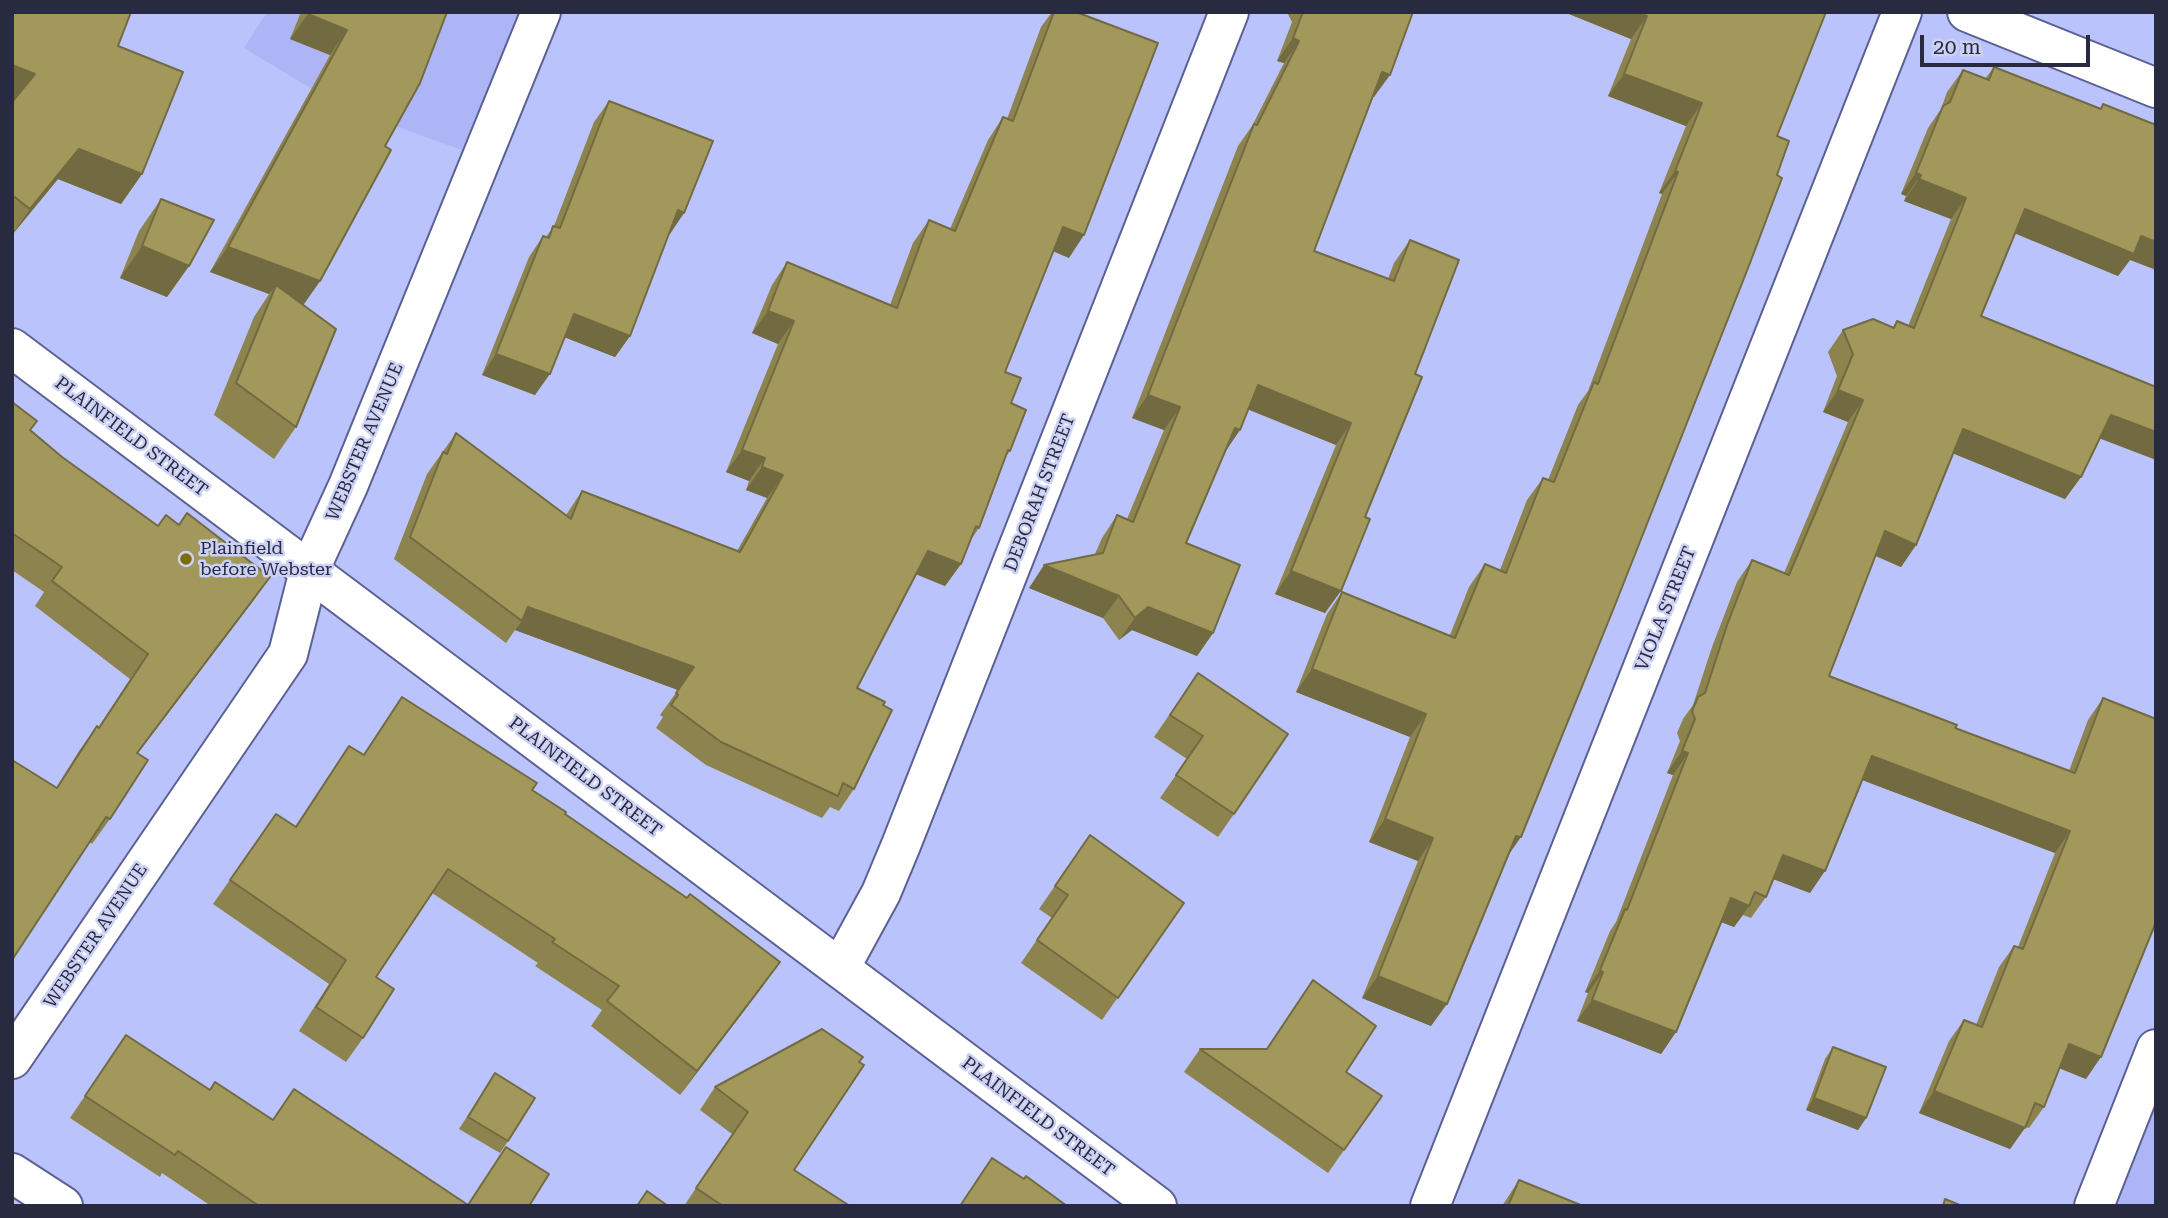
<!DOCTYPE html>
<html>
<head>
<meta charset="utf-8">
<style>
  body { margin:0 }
  #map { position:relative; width:2168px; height:1218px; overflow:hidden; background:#bbc3fd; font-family:"Roboto Serif",serif }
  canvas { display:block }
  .frame { position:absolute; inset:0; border:14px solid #282a40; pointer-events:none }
  .scale { position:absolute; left:1920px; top:35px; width:170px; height:32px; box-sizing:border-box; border:4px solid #282a40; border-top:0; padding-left:9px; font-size:21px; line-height:24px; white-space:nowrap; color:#282a40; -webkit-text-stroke:5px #cdd2f5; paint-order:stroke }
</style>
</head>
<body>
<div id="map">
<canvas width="2168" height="1218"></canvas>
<div class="frame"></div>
<div class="scale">20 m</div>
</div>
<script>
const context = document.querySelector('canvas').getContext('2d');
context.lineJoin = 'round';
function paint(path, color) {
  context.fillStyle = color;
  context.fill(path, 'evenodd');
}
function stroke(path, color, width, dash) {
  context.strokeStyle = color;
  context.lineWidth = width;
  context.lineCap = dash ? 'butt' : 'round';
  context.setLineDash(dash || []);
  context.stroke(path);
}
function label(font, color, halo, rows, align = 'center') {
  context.font = font + ' "Roboto Serif",serif';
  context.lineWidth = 5;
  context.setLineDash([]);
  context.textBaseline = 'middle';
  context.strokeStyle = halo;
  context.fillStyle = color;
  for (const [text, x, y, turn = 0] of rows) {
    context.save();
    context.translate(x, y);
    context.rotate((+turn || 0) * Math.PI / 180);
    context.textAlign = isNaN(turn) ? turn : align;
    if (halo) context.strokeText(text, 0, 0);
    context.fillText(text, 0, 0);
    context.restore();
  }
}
paint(new Path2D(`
  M267 12H537L470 153 340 106 244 48Z
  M2156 1070V1206H2101Z`), '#aeb5f6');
const minor = new Path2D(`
  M1967 12 2156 88
  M840 968 881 893 901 845 1229 12
  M12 1059 288 654 309 571 348 486 541 12
  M12 1173 63 1206
  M1430 1206 1902 12
  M2094 1206 2156 1049`);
const major = new Path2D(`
  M12 348 1157 1206`);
stroke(minor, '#5c6194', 42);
stroke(major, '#5c6194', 42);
stroke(minor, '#fff', 38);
stroke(major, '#fff', 38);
paint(new Path2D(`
  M12 12 118 46 142 174 121 204 58 179 12 235Z
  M301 12H447L320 281 303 305 296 427 274 459 214 415 254 317 269 294 210 272 330 55 290 39Z
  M1052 12H1076L1069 258 1053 251 1005 372 1011 403 1010 451 1006 456 979 528 970 541 961 564 945 586 916 574 857 688 883 705 854 789 839 811 830 807 822 818 706 765 656 728 663 717 660 715 678 690 515 630 506 643 394 559 427 474 456 433 566 515 582 491 737 551 767 498 746 490 749 481 726 472 778 344 752 333 772 285 787 262 890 305 913 243 929 220 950 229 988 140 1003 117 1007 119 1041 27Z
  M1287 12H1413L1374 97 1372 96 1314 251 1388 279 1394 263 1410 240 1415 374 1325 613 1275 594 1336 445 1248 409 1240 430 1225 452 1186 543 1213 633 1197 656 1132 630 1119 640 1103 618 1029 588 1095 554 1102 538 1117 515 1127 519 1164 430 1132 418 1238 146 1252 126 1284 63 1277 61 1292 22Z
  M1570 12H1826L1777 136 1508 856 1431 1026 1362 998 1418 861 1369 842 1410 737 1296 692 1327 614 1342 592 1450 635 1469 587 1485 564 1500 570 1527 500 1543 478 1548 480 1578 405 1588 391 1662 194 1659 193 1686 126 1608 96 1631 39 1569 14Z
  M1994 67 2100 109 2103 104 2130 260 2118 276 2015 233 1981 316 2100 438 2081 477 2065 499 1953 453 1916 545 1901 567 1875 556 1829 676 1955 728 2069 771 2088 720 2103 698 2086 1079 2059 1068 2044 1107 2029 1128 2025 1127 2010 1149 1919 1113 1949 1041 1964 1020 1976 1025 1999 967 2014 946 2018 947 2055 853 1862 780 1810 893 1773 879 1766 897 1751 918 1743 915 1734 927 1721 922 1676 1032 1661 1054 1577 1021 1588 993 1585 992 1610 931 1616 922 1673 775 1667 773 1680 741 1677 733 1683 719 1693 705 1712 647 1737 582 1752 560 1784 573 1848 422 1823 412 1837 376 1828 352 1843 330 1893 327 1897 321 1908 326 1951 219 1904 201 1906 196 1901 194 1928 128 1941 109 1947 92 1963 70 1985 79Z
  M609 101 684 213 669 234 630 336 615 357 564 337 535 395 482 375 529 257 543 236 546 237 554 226 594 122Z
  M161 199 189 266 167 297 120 278 139 231Z
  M12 402 31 430 62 457 158 526 179 525 270 577 253 601 138 753 110 819 92 844 90 842 56 788 79 751 97 726 98 728 130 679 35 606 44 592 12 570Z
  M1198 673 1234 814 1218 837 1160 798 1187 759 1154 737Z
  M402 697 565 814 763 986 680 1095 591 1026 602 1010 535 966 538 963 432 893 376 977 363 1038 346 1062 299 1031 329 984 213 904 276 814 295 827 349 746 363 755Z
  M1090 835 1184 903 1102 1020 1021 963 1052 918 1039 909Z
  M1313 980 1346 1072 1382 1096 1328 1173 1184 1072 1200 1049H1266Z
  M822 1029 794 1170 850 1206H684L732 1134 700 1110 715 1087Z
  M126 1035 210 1090 273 1119 294 1089 468 1205 506 1147 529 1206H211L162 1173 160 1177 70 1118Z
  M1833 1047 1866 1118 1858 1130 1806 1110 1825 1059Z
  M495 1073 508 1141 500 1153 459 1129Z
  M1519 1180 1583 1206H1502Z`), '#8c834e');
paint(new Path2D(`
  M1570 12H1637L1647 16 1631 39 1569 14Z
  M308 14 347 30 330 55 290 39Z
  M1293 38 1299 41 1284 63 1277 61Z
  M12 65 35 74 12 103Z
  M1382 72 1390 75 1374 97 1366 94Z
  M1624 74 1702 103 1686 126 1608 96Z
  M79 149 142 174 121 204 58 179 12 235 30 209Z
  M1675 171 1678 172 1662 194 1659 193Z
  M1916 173 1921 175 1906 196 1901 194Z
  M1919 179 1966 198 1951 219 1904 201Z
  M2025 209 2141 236 2156 242V270L2130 260 2118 276 2009 231Z
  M678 210 684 213 670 234 663 231Z
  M1063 227 1084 235 1069 258 1048 249Z
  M142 246 189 266 167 297 120 278Z
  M228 247 320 281 302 307 276 285 269 294 210 272Z
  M768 311 794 321 778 344 752 333Z
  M574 314 630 336 615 357 559 335Z
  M496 354 550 374 535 395 482 375Z
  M1258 385 1351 423 1336 445 1242 407Z
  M1838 390 1863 400 1848 422 1823 412Z
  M1148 395 1180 407 1164 430 1132 418Z
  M2111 415 2156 432V460L2096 437Z
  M1235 428 1240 430 1224 453Z
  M1963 429 2081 477 2065 499 1947 451Z
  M742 450 765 458 749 481 726 472Z
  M762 467 783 475 767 498 746 490Z
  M1885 531 1916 545 1901 567 1870 553Z
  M928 551 961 564 945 586 913 573Z
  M1044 565 1119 596 1103 618 1029 588Z
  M1291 571 1341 591 1325 613 1275 594Z
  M270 577 253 601 119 778 137 753Z
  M528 607 694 667 678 690 515 630 522 621Z
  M1148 607 1213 633 1197 656 1132 630 1119 640 1135 618Z
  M1312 669 1426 714 1410 737 1296 692Z
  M1682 751 1688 753 1673 775 1667 773Z
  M1872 756 2070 831 2055 853 1857 778Z
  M1385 819 1433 838 1418 861 1369 842Z
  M1516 836 1521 837 1505 860Z
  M1783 855 1825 871 1810 893 1768 877Z
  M1731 898 1749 906 1734 927 1716 920Z
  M780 962 763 986 680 1095 697 1071Z
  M1600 970 1603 972 1588 993 1585 992Z
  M1378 976 1447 1004 1431 1026 1362 998Z
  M1592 1000 1676 1032 1661 1054 1577 1021Z
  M2069 1044 2101 1057 2086 1079 2054 1066Z
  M1934 1091 2025 1128 2010 1149 1919 1113Z
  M1814 1098 1866 1118 1858 1130 1806 1110Z`), '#726a40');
const building = new Path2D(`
  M13 12H131L118 46 183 72 142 174 79 149 30 209 12 195V102L35 74 12 65Z
  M308 12H447L420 83 385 146 391 150 320 281 228 247 347 30 308 14Z
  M1054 12H1076L1158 43 1084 235 1063 227 1005 372 1021 378 1011 403 1026 410 1010 451 1008 450 979 528 976 526 961 564 928 551 857 688 885 702 883 705 892 710 854 789 843 783 838 796 721 742 671 705 678 695 676 693 694 667 528 607 522 621 410 537 443 452 447 454 456 433 571 519 582 491 740 552 783 475 762 467 765 458 742 450 794 321 768 311 787 262 897 308 929 220 955 231 1003 117 1013 121Z
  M1303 12H1413L1390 75 1382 72 1314 251 1394 281 1410 240 1459 260 1415 374 1422 377 1365 517 1370 519 1341 591 1291 571 1351 423 1258 385 1240 430 1235 428 1186 543 1240 565 1213 633 1148 607 1135 618 1119 596 1044 565 1103 553 1117 515 1133 522 1180 407 1148 395 1254 124 1257 125 1299 41 1293 38Z
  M1637 12H1826L1777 136 1789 141 1777 175 1782 178 1750 263 1615 605 1521 837 1516 836 1447 1004 1378 976 1433 838 1385 819 1426 714 1312 669 1342 592 1455 638 1485 564 1506 573 1543 478 1554 482 1594 382 1598 384 1678 172 1675 171 1702 103 1624 74 1647 16Z
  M1994 67 2101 109 2103 104 2156 125V242L2141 236 2134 254 2025 209 1981 316 2156 387V432L2111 415 2081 477 1963 429 1916 545 1885 531 1829 676 1957 725 1955 728 2075 773 2103 698 2156 719V922L2101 1057 2069 1044 2044 1107 2035 1103 2025 1128 1934 1091 1964 1020 1982 1027 2014 946 2023 949 2070 831 1872 756 1825 871 1783 855 1766 897 1755 892 1749 906 1731 898 1676 1032 1592 1000 1603 972 1600 970 1625 909 1627 910 1688 753 1682 751 1695 719 1692 711 1698 697 1705 693 1727 625 1752 560 1789 575 1863 400 1838 390 1853 354 1843 330 1873 319 1894 328 1897 321 1914 328 1966 198 1919 179 1921 175 1916 173 1943 106 1950 102 1963 70 1989 80Z
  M609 101 713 141 684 213 678 210 630 336 574 314 550 374 496 354 543 236 549 238 553 226 560 228Z
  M161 199 214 220 189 266 142 246Z
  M276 285 336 329 296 427 236 383Z
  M12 402 37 421 30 430 62 457 158 526 166 515 179 525 187 513 270 577 137 753 148 760 110 819 106 817 12 960V760L57 788 97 726 99 728 148 654 52 581 62 567 12 533Z
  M1198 673 1288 734 1234 814 1176 775 1203 736 1170 715Z
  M402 697 537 783 532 790 566 812 565 814 687 898 690 894 780 962 697 1071 607 1001 619 986 552 942 555 939 448 869 376 977 394 989 363 1038 316 1007 346 960 230 880 276 814 296 827 349 746 364 755Z
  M1090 835 1184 903 1118 998 1037 940 1068 895 1055 886Z
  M1313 980 1376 1026 1346 1072 1382 1096 1344 1150 1200 1049H1267Z
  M822 1029 863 1057 859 1062 864 1065 794 1170 850 1206H723L696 1188 748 1112 715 1087Z
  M126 1035 210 1090 215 1082 273 1120 294 1089 468 1205 506 1147 549 1174 529 1206H259L178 1151 175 1155 85 1096Z
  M1833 1047 1886 1067 1866 1118 1814 1098Z
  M495 1073 535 1098 508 1141 468 1117Z
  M992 1158 1024 1179 1026 1176 1067 1206H960Z
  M1519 1180 1583 1206H1508Z
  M647 1191 668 1206H637Z
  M1945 1199 1962 1206H1943Z`);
paint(building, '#a3985b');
stroke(building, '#726a40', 2);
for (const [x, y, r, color] of [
  [186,559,7,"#7c6c07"]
]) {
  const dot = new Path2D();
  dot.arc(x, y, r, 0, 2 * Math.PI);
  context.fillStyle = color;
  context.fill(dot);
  stroke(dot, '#cdd2f5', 2.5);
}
label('18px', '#282a40', '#cdd2f5', [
  ["PLAINFIELD STREET",131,437,37],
  ["WEBSTER AVENUE",365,442,-67],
  ["DEBORAH STREET",1040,493,-69],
  ["VIOLA STREET",1666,609,-68],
  ["PLAINFIELD STREET",585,777,37],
  ["WEBSTER AVENUE",96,936,-56],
  ["PLAINFIELD STREET",1038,1117,37]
]);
label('18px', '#282a40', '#cdd2f5', [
  ["Plainfield",200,549],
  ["before Webster",200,570]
], 'left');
</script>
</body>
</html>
